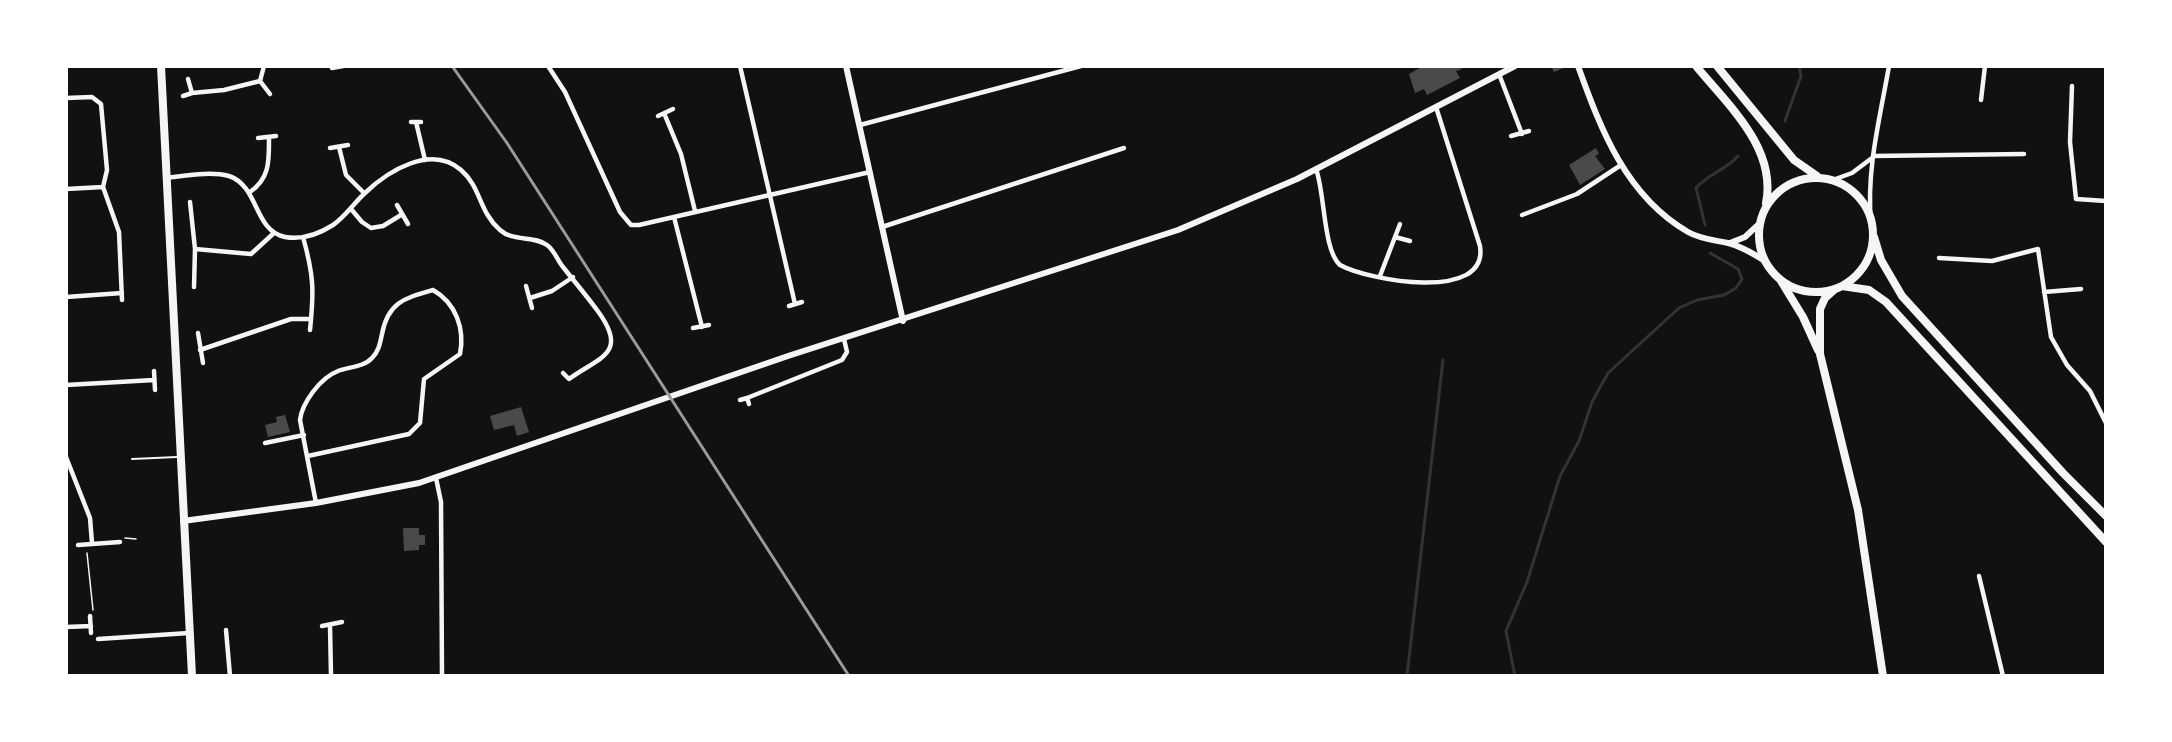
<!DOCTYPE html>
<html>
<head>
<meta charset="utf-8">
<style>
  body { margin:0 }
  #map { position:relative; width:2172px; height:742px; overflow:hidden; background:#111; font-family:Ubuntu,sans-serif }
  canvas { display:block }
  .frame { position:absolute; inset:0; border:68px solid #fff; pointer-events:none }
</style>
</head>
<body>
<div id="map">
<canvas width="2172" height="742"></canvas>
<div class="frame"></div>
</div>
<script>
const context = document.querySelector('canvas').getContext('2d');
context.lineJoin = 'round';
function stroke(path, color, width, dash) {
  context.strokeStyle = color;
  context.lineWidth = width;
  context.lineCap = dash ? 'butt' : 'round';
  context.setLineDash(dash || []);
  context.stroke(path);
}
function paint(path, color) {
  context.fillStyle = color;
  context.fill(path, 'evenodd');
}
stroke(new Path2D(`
  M1785 121 1801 76 1799 66
  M1705 225 1696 188C1708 174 1726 170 1738 156
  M1407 676 1443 360
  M1515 676 1506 631 1527 582 1560 476 1579 441 1592 402 1608 373 1679 308 1697 300 1724 295 1736 288 1742 279 1738 269 1710 253`), '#333', 3);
paint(new Path2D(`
  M1423 66H1460L1462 69 1456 71 1460 78 1427 95 1424 89 1415 93 1409 74Z
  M1551 66H1568L1554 72Z
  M1596 148 1599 154 1595 156 1605 169 1580 185 1569 165Z
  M521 407 529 432 517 436 514 425 494 430 490 416Z
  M285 415 290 432 268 437 265 425 277 422 276 417Z
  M403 528H419V535H425V545H419V550L404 551Z`), '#4a4a4a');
stroke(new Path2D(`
  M125 538 136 539
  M87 553 93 610`), '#f5f5f5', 1.5);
stroke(new Path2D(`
  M132 459 177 457`), '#f5f5f5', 2);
stroke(new Path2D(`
  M264 66 260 81 270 94
  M548 66 565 92 620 212 631 225H639L870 172
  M740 66 795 304
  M332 68 343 66
  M1499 74 1522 134
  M2072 86 2070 142 2076 199 2106 201
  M192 93 224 90 260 81
  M183 96 192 93 188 79
  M66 98 92 97 101 104 107 170 103 187 66 189
  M1981 100 1985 66
  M664 113 681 154 695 211
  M658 116 673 109
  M411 122H421
  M416 122 425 160
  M860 125 1081 66
  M1511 136 1529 131
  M258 138 276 136
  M339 147 346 175 364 193
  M330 148 348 145
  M1873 156 2024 154
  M1316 169C1325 193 1323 250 1340 265 1367 280 1489 303 1480 246L1436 107
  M166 178C185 176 210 171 229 176 259 186 254 231 285 237 302 240 319 234 333 225 345 217 354 203 365 193 388 171 431 144 461 170 481 187 479 212 500 230 513 242 533 235 547 245 555 251 557 260 563 267 574 281 586 295 597 310 630 354 599 357 569 379L563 373
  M1830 181 1852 173 1872 158
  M103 187 119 232 122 300
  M250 192C270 178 269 161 269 138
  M190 202 195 249 194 287
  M397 205 408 224
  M351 209 362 222 371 228 383 226 401 215
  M1522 215 1577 194 1621 165
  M674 217 702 327
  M1871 223C1866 170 1880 118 1889 66
  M1400 224 1395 237 1410 241
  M882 227 1124 148
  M303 237C314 276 314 291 310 330
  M195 249 251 254 274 233
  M1939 258 1992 261 2038 249 2051 337 2067 365 2090 391 2106 423
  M1380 276 1395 237
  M526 286 532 308
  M2044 292 2081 289
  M66 297 122 293
  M530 298 552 291 573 277
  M789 306 802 302
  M693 328 709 325
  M198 333 203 363
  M200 350 291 319H311
  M154 371 155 390
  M66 385 154 380
  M747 398 842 360 847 352 844 339
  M740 400 747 398 749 404
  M265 443 304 435
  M308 456 409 434 420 423 424 379 460 354C465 329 456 303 433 290 405 298 388 302 382 334 380 343 379 351 372 358 364 367 348 367 338 371 320 378 302 403 300 420L316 503
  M66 457 90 518 92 543
  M436 478 441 502 442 676
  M78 545 120 542
  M1979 576 2003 676
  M90 616 91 633
  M330 625 331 676
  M322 626 342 622
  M66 627 91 626
  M226 630 230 676
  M98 639 189 633`), '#f5f5f5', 4.5);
stroke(new Path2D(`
  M846 66 903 321
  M1578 66C1601 130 1626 196 1688 232 1700 239 1714 240 1728 243 1741 246 1754 254 1765 261
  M1730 243 1745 237 1759 224
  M183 521 316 503 419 483 788 356 1178 230 1297 179 1515 66`), '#f5f5f5', 6);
stroke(new Path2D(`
  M1696 66C1728 105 1777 148 1766 203
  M1717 66 1794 160 1817 176
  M1759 235a57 57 0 1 1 114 0a57 57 0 1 1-114 0Z
  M1874 237 1881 260 1902 296 2063 473 2106 516
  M1781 281 1803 317 1818 350
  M1842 286 1869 290 1886 302 2106 542
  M1835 289 1825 298 1820 309V354L1858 510 1883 676`), '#f5f5f5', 8);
stroke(new Path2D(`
  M161 66 192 676`), '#f5f5f5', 8);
stroke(new Path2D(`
  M452 66 507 143 849 676`), '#9a9a9a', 3);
</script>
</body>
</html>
